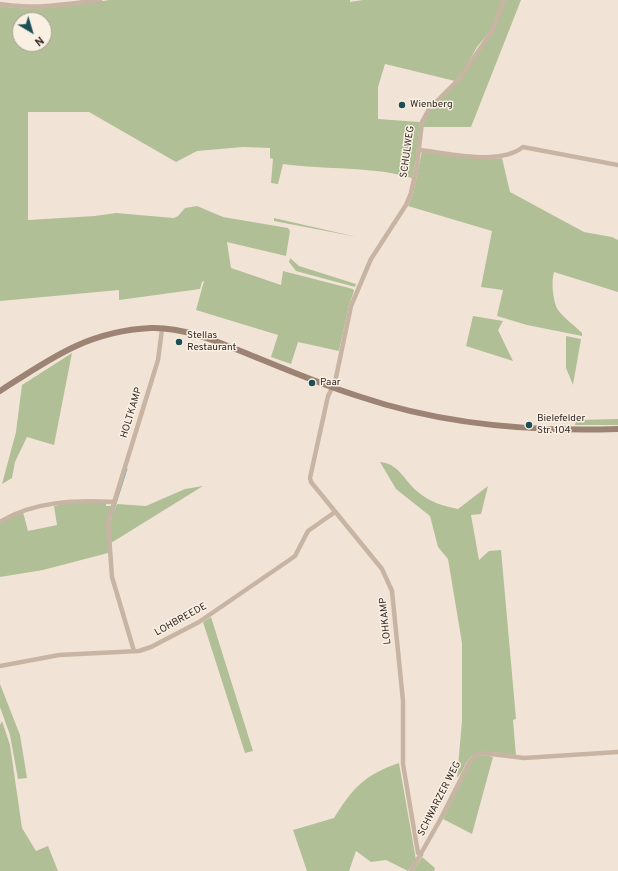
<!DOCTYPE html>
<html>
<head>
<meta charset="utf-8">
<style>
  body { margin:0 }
  #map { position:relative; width:618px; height:871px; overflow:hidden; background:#f1e4d6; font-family:Overpass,sans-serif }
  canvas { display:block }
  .north { position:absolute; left:12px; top:12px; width:40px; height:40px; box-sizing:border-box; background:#f9efe2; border:1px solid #aaa096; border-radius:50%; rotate:142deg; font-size:11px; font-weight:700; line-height:16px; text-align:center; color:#332925 }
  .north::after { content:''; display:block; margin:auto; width:14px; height:18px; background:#1a5055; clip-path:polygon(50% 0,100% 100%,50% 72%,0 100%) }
</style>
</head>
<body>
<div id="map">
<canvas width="618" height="871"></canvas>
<div class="north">N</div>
</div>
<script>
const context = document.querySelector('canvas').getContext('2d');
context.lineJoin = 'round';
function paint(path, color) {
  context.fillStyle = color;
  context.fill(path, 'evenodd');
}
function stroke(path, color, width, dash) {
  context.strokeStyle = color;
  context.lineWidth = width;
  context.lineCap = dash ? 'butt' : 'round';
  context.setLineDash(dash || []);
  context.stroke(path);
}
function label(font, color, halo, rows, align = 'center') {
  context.font = font + ' Overpass,sans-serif';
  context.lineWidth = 3;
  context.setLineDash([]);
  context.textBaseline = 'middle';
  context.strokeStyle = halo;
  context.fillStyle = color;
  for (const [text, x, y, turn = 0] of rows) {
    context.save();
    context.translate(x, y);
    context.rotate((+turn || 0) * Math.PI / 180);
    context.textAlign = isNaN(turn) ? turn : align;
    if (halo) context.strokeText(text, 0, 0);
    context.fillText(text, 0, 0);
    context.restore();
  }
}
paint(new Path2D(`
  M109 0H350V2L363 0H502L491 30 477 47 466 67 455 81 385 64 378 87V119L420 122 416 159 412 178C373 166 325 170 283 164L278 184 271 183 273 159 270 158V148L243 147 197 151 176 162 89 112H28V220L95 216 116 213 174 218 178 216 185 208 197 206 223 217 288 228 290 231 286 256 227 242 231 268 281 285 283 271 353 289 354 291 349 305 339 351 298 342 291 364 271 357 278 335 196 310 204 281 202 282 200 289 119 300V290L0 301V6C36 12 73 5 109 0ZM20 20H44V44H20Z
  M506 0H521L471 127H422L430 109 452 88 481 48Z
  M422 151 494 159 502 158 510 192 584 232 612 237 618 240V292L554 272C551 281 553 302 558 310 564 318 575 326 582 333V336L527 325 497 316 503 290 481 287 492 231 408 206 413 194Z
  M274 218 357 237 274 221Z
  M290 258 299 266 356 284 355 287 296 271 289 262Z
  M473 316 503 321 498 330 513 361 466 346Z
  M566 336 581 339 573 385 566 368Z
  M72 353 54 445 27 437 15 462 12 478 2 484 16 432 22 385Z
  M618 419V425H575L576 420Z
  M380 462C399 463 405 482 418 492 430 502 443 506 458 509L488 486 481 514 471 515 479 560 489 551 501 550 516 719 513 720 516 756C502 754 478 746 468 760 464 766 462 773 457 778L462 721V643L448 559 438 547 430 516 396 489Z
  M203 486 111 543 110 522 117 504 146 506 185 489Z
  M81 501 106 503V506H111L108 553 43 570 0 577V523L23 512 28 531 57 525 54 506Z
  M211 617 253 751 245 753 203 622Z
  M0 684 20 735 27 778 18 779 10 735 0 707Z
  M2 721 10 745 22 828 36 851 48 846 58 871H0V725Z
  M484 755 493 757 472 834 443 819 471 762 476 757Z
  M399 763 415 854 416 860 408 871 386 860 371 862 356 851 349 871H307L293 830 334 818C353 788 364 775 399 763Z
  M422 857 435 868 434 871H413Z`), '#b1bf96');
stroke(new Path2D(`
  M112 516 127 469`), '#75abae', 1);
stroke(new Path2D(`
  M0 4C33 10 67 4 100 0
  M420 150C449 153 499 166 523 147L618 165
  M0 522C33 501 76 500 115 502
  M134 651 112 577 108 522 158 360 162 329
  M0 666 59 655 139 651 151 647 199 622 285 563 295 556 308 531 335 512
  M421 855 418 853 403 764V701L392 591 382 569 311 482 310 478 328 396 335 382 351 306 371 259 406 205 411 193 417 165 422 122 429 109 460 78 492 31 504 0
  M411 871 440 820 470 761 475 756 483 753 524 758 618 752`), '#c8b4a2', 4.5);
stroke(new Path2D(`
  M0 391C51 358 88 331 151 328 184 327 218 342 248 354 285 369 322 385 361 397 444 425 530 432 618 429`), '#9c8374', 6);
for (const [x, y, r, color] of [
  [402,105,4,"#1a5055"],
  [179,342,4,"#1a5055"],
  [312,383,4,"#1a5055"],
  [529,425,4,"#1a5055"]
]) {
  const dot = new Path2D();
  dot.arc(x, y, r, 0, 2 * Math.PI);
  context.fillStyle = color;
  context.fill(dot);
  stroke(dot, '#f9efe2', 1.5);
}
label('10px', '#332925', '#f9efe2', [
  ["Wienberg",410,105],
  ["Stellas",187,336],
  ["Restaurant",187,348],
  ["Paar",320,383],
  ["Bielefelder",537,419],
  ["Str. 104",537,431]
], 'left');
label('10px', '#332925', '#f9efe2', [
  ["SCHULWEG",408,152,-82],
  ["HOLTKAMP",132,413,-73],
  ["LOHBREEDE",181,620,-29],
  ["LOHKAMP",386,621,-96],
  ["SCHWARZER WEG",440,799,-63]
]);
</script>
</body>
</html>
